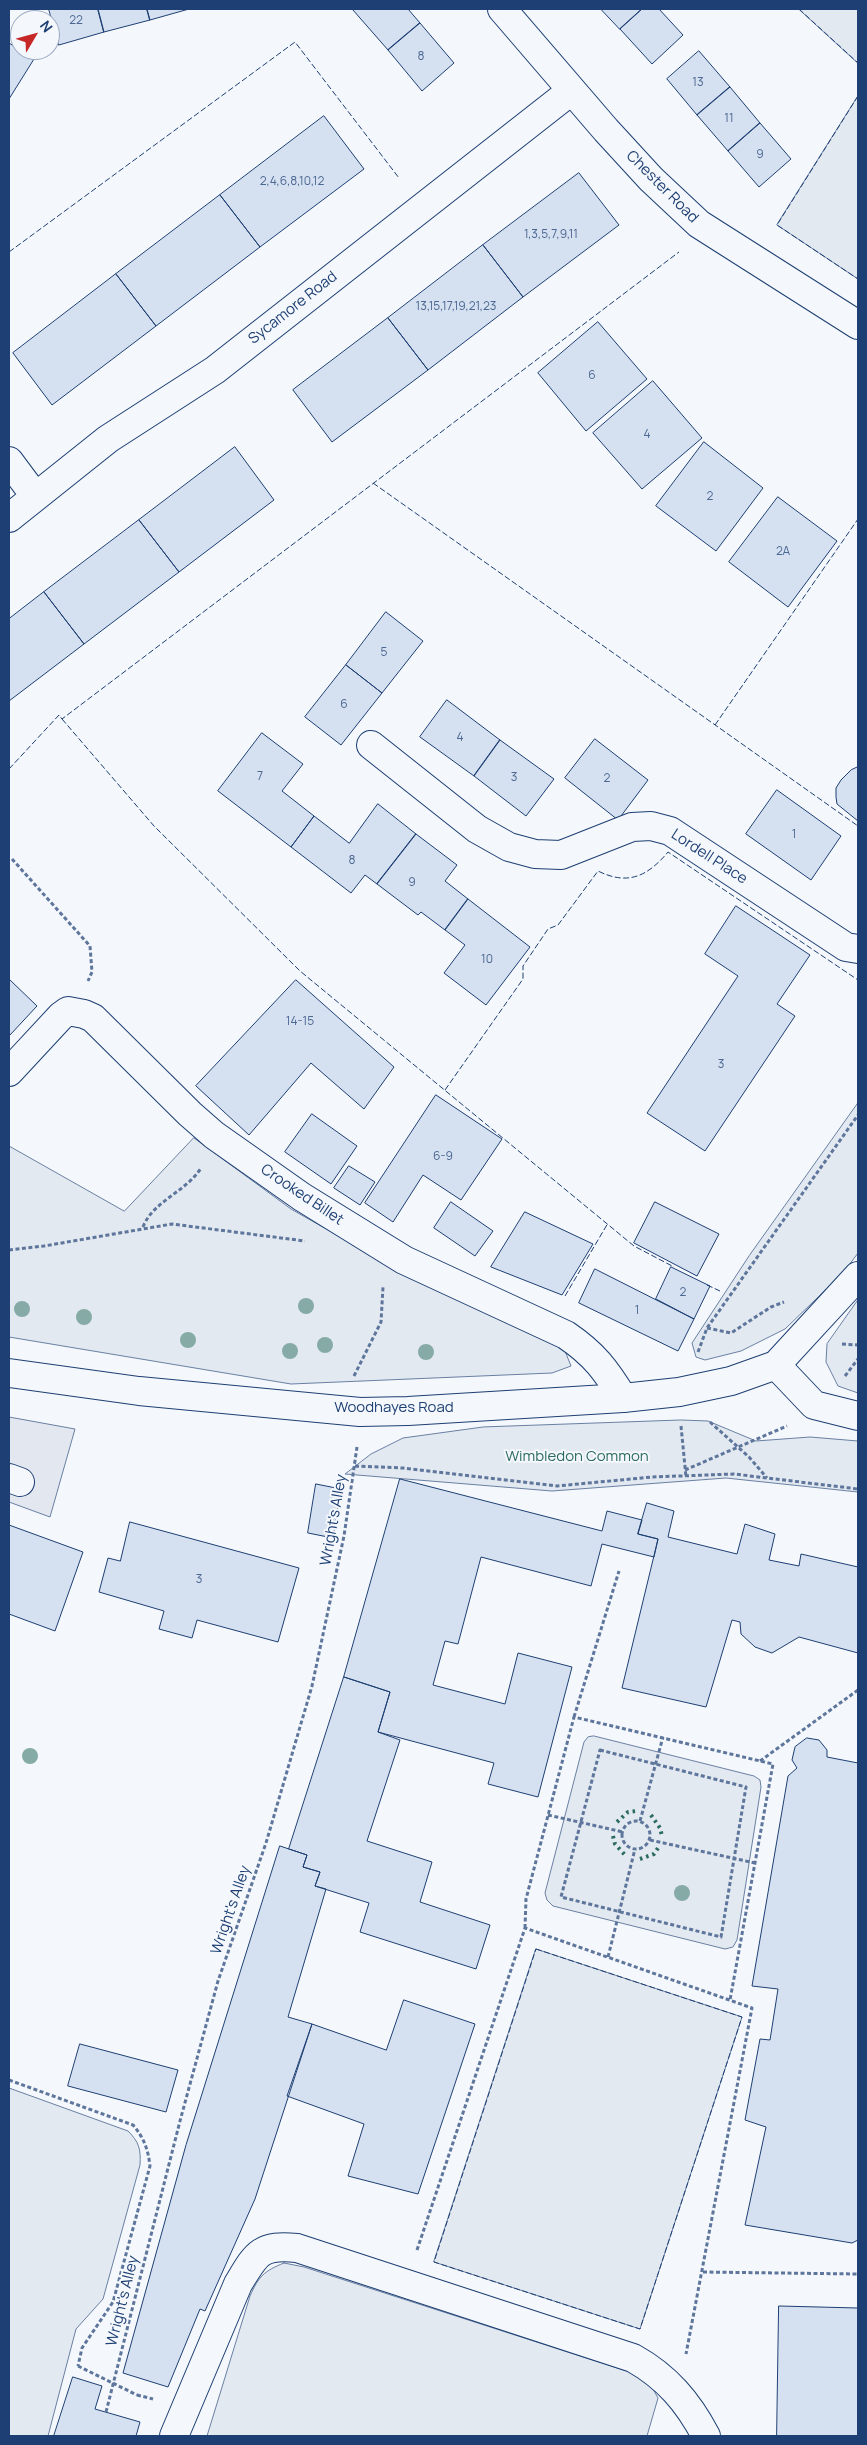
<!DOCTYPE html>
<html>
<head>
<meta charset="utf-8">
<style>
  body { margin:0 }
  #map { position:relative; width:867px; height:2445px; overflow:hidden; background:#f4f7fb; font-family:Manrope,sans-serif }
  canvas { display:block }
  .frame { position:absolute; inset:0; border:10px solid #1d3f73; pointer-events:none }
  .north { position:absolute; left:10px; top:10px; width:50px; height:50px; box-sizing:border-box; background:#f4f7fb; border:1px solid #9eadc5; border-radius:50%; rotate:53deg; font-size:14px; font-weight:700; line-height:20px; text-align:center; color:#1d3f73 }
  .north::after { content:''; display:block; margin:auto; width:18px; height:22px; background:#c62828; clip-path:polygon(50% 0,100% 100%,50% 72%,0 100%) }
</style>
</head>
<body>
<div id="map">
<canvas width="867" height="2445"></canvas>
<div class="frame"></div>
<div class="north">N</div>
</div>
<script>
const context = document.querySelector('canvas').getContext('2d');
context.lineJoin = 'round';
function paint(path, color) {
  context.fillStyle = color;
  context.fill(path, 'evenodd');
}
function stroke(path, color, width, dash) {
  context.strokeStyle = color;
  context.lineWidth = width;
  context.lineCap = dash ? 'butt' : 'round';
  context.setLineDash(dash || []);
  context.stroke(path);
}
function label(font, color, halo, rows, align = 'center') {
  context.font = font + ' Manrope,sans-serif';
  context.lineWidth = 4;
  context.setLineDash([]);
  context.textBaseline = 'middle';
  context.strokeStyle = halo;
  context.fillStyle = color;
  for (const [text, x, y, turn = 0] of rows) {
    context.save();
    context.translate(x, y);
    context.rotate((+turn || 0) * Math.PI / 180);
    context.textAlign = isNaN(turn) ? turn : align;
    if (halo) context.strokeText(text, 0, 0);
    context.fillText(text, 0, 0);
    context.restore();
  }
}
const green = new Path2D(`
  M799 9H858V63Z
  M858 96V279L777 225Z
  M858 1103V1253L843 1273 785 1329 741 1351 705 1360 696 1357 692 1343 749 1256Z
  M194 1138 291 1209 365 1251 563 1346 571 1366 552 1373 291 1384 9 1337V1146L124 1211Z
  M858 1300V1393L838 1386 826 1362 827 1344Z
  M681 1420 708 1421 756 1441 810 1437 858 1441V1492L726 1478 552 1491 345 1474 371 1454 403 1438 483 1427Z
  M594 1736 754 1776 760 1780 761 1787 737 1940 733 1947 725 1949 553 1906 547 1900 545 1893 584 1742 588 1737Z
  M536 1949 742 2017 640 2329 434 2262Z
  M9 2088 128 2131C139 2142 141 2149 140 2165L103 2299 76 2329 48 2436H9Z
  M284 2263 304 2267 639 2375 652 2387 658 2398 647 2436H207L250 2296C259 2276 264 2271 284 2263Z`);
paint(green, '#e3e9f0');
stroke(green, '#687fa3', 1);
const parking = new Path2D(`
  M9 1417 75 1429 50 1517 9 1502Z`);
paint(parking, '#e3e8f0');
stroke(parking, '#687fa3', 1);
const building = new Path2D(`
  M49 9H98L104 32 59 45Z
  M98 9H147L150 20 104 32Z
  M147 9H189L150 20Z
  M355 9H408L420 23 388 50 353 10Z
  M601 9H642L620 29Z
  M642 9H659L683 35 652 64 620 29Z
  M420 23 454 63 422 91 388 50Z
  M9 43 34 59 9 99Z
  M699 51 730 87 697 115 667 79Z
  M730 87 760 123 728 151 697 115Z
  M324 116 364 169 260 247 220 195Z
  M760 123 791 159 759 187 728 151Z
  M579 173 619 225 523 297 483 245Z
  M220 195 260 247 156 326 116 274Z
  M483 245 523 297 428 370 388 318Z
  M116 274 156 326 52 405 13 353Z
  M388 318 428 370 332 442 293 390Z
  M598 322 647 379 586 431 538 373Z
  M653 381 702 438 642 489 593 433Z
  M704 442 763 488 716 551 656 506Z
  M235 447 274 500 179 572 139 520Z
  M778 497 837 541 788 607 729 562Z
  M139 520 179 572 84 644 44 592Z
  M44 592 84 644 9 701V619Z
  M386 612 423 641 382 693 346 665Z
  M346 665 382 693 341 745 305 717Z
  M447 700 500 740 474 776 420 737Z
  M262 733 303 764 282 791 314 816 291 847 218 791Z
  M595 739 648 780 618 820 565 778Z
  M500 740 554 779 526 816 474 776Z
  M858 767V821L837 804 836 797V788L841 780 851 770Z
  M777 790 841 836 811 880 746 834Z
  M378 804 416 834 377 884 365 875 351 893 291 847 314 816 349 843Z
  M416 834 457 865 445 881 468 899 445 930 421 912 418 915 377 884Z
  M468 899 530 947 486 1005 444 973 465 945 445 930Z
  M736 906 810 955 777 1004 795 1016 705 1151 647 1113 738 976 705 954Z
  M9 979 37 1006 10 1035 9 1034Z
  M296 980 394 1067 364 1109 311 1063 249 1135 196 1086Z
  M436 1095 502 1139 461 1200 423 1175 393 1222 365 1203Z
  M312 1114 357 1146 331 1184 285 1152Z
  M349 1166 375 1182 360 1205 334 1188Z
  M451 1202 493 1231 475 1256 434 1228Z
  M655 1202 719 1234 697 1276 634 1243Z
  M525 1212 593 1244 562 1295 491 1267Z
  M671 1267 710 1286 694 1319 656 1299Z
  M595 1269 694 1319 678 1351 579 1303Z
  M400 1479 602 1531 607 1511 642 1520 638 1534 658 1539 654 1557 602 1544 591 1586 481 1557 458 1644 445 1641 433 1685 505 1704 518 1653 572 1667 538 1797 488 1784 494 1763 378 1732 390 1692 344 1677Z
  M316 1484 341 1489 333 1538 308 1533Z
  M647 1503 674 1511 668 1537 737 1554 745 1524 775 1534 769 1560 799 1566 801 1554 858 1567V1653L799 1637 772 1653 755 1647 741 1634 740 1622 732 1620 706 1707 622 1688 658 1539 638 1534Z
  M130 1522 299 1568 278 1642 197 1620 192 1638 159 1629 164 1611 99 1592 108 1558 120 1561Z
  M9 1525 83 1552 55 1631 9 1614Z
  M344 1677 390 1692 378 1732 400 1740 367 1841 432 1862 420 1902 490 1925 476 1969 360 1932 369 1903 315 1886 320 1872 303 1867 307 1855 289 1849Z
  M807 1738 819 1740 827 1750V1757L858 1763V2240L852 2243 745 2225 766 2127 745 2120 760 2039 770 2040 778 1989 752 1986 788 1776 797 1768 792 1760 795 1747Z
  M280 1846 307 1855 303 1867 320 1872 315 1886 326 1889 288 2017 312 2024 255 2199 205 2311 200 2309 168 2387 123 2373 186 2145Z
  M404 2000 475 2024 418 2194 348 2176 364 2124 287 2096 312 2024 386 2050Z
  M80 2044 178 2070 166 2112 68 2086Z
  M779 2306 858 2308V2436H777Z
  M73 2377 102 2386 95 2409 140 2422 136 2436H54Z`);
paint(building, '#d5e0f0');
stroke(building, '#1d3f73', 1);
const minor = new Path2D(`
  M502 9 606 130 651 179 699 224 858 325
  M9 461 35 496
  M9 518 108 439 215 370 571 91
  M371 745 477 829 509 847 535 854 561 855 632 827 651 826 670 831 846 947 858 949
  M9 1072 61 1016 68 1011 84 1014 93 1018 190 1114 214 1135 302 1197 404 1260 566 1335C594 1354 606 1370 623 1398
  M776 1365 814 1405 858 1416
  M9 1478 20 1482
  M174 2436 238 2284C256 2254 260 2244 297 2248L633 2358C667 2377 688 2402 706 2436`);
const major = new Path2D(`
  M9 1373 139 1391 360 1412 408 1411 623 1398 679 1392 731 1381 776 1365 858 1276`);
stroke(minor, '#1d3f73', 30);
stroke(major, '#1d3f73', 30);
stroke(new Path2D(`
  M12 859 90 946 92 972 88 981
  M143 1227C153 1201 186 1192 201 1168
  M9 1250 44 1246 172 1224 305 1241
  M707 1328 731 1333 771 1307 784 1302
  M842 1344 858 1345
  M698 1352 707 1328 858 1115
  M354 1376 381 1322 383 1287
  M845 1376 858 1359
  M710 1422 749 1457 767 1478
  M681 1426 686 1477
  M355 1466 403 1468 557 1486 652 1477 734 1474 858 1489
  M685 1470 787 1426
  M574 1717 619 1571
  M600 1750 746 1787 721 1937 561 1897Z
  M760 1761 858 1690
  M548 1815 623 1832
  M622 1835a14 14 0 1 1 28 0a14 14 0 1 1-28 0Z
  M640 1821 663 1737
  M650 1840 755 1863
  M525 1928 526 1899 574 1717 773 1764 730 2000
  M608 1957 635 1849
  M9 2080 133 2125C144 2138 148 2149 150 2166L113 2302 82 2348 78 2366
  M417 2250 525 1928 752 2008 686 2354
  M703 2272 858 2274
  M137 2395 153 2399
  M106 2412 180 2121 218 1981 266 1843 312 1686 344 1536 357 1447`), '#5e769c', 3, [4, 2.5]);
stroke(minor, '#f4f7fb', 28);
stroke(major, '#f4f7fb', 28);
stroke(new Path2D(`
  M78 2366 137 2395`), '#5e769c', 3, [4, 2.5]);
stroke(new Path2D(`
  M651 1815 660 1828 662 1836
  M617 1822 628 1812 636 1811
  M613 1836 615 1844 625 1855
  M640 1859 654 1854 658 1848`), '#2c6c60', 4, [2.5, 4]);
stroke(new Path2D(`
  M799 9 858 63
  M858 96 777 225 858 279
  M9 252 295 42 399 178
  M373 483 858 826
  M62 719 154 826 300 971 634 1246 674 1267
  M715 725 858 519
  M9 769 59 715 62 719 679 252
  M445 1090 523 979V966L548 929 558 925 598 871C628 886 648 876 668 852L858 980
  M707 1285 720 1291
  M565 1296 608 1223
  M536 1949 742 2017 640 2329 434 2262Z`), '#1d3f73', 1, [6, 2.5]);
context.fillStyle = '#86aba6';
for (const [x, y] of [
  [306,1306],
  [22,1309],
  [84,1317],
  [188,1340],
  [325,1345],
  [290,1351],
  [426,1352],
  [30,1756],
  [682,1893]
]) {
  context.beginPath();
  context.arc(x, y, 8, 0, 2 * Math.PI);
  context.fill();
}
label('12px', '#4b6792', null, [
  ["22",76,21],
  ["8",421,57],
  ["13",698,83],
  ["11",729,119],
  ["9",760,155],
  ["2,4,6,8,10,12",292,182],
  ["1,3,5,7,9,11",551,235],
  ["13,15,17,19,21,23",456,307],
  ["6",592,376],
  ["4",647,435],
  ["2",710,497],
  ["2A",783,552],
  ["5",384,653],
  ["6",344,705],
  ["4",460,738],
  ["7",260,777],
  ["3",514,778],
  ["2",607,779],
  ["1",794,835],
  ["8",352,861],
  ["9",412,883],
  ["10",487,960],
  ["14-15",300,1022],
  ["3",721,1065],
  ["6-9",443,1157],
  ["2",683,1293],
  ["1",637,1311],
  ["3",199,1580]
]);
label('15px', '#1d3f73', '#f4f7fb', [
  ["Chester Road",662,187,45],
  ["Sycamore Road",293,308,-38],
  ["Lordell Place",709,857,33],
  ["Crooked Billet",302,1195,34],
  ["Woodhayes Road",394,1408],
  ["Wright's Alley",334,1520,-80],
  ["Wright's Alley",231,1910,-71],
  ["Wright's Alley",123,2301,-76]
]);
label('15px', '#2c6c60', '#f4f7fb', [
  ["Wimbledon Common",577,1457]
]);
</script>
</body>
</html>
